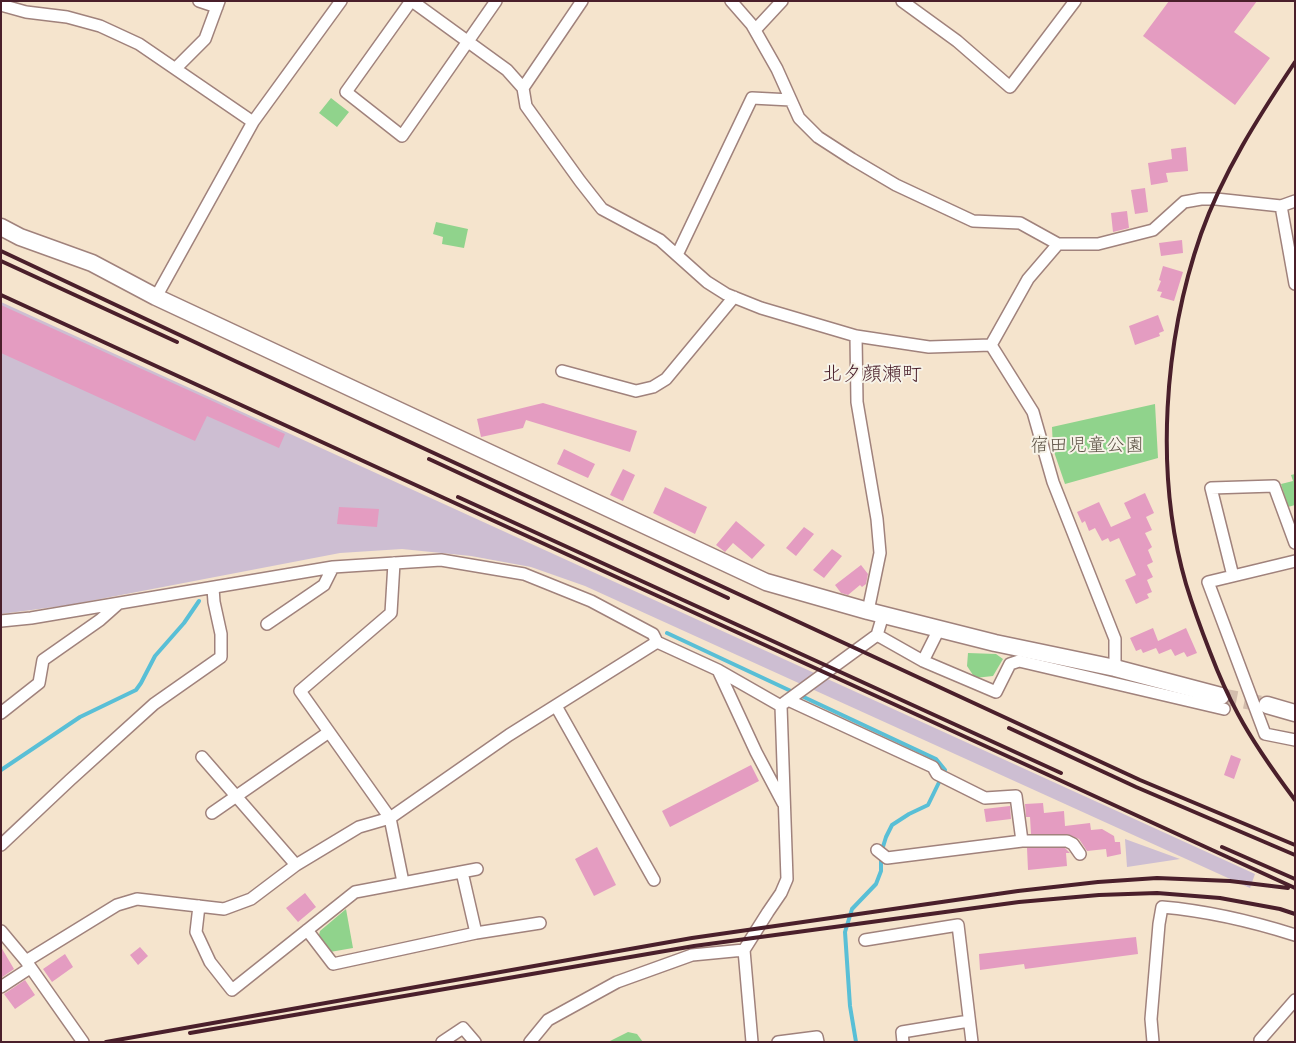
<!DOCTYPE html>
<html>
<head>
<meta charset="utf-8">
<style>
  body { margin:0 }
  #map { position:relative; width:1296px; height:1043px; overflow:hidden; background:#f5e4cd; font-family:"Gochi Hand",sans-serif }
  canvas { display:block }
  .frame { position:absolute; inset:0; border:2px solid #4a1f2b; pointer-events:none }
</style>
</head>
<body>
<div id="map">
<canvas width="1296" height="1043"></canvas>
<div class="frame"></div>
</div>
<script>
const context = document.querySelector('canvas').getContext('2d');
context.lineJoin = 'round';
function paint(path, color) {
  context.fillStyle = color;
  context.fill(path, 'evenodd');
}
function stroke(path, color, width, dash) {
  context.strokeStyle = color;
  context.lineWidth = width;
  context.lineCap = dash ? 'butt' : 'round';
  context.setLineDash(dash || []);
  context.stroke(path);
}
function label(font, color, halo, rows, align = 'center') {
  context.font = font + ' "Gochi Hand","Klee One",sans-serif';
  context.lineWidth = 4;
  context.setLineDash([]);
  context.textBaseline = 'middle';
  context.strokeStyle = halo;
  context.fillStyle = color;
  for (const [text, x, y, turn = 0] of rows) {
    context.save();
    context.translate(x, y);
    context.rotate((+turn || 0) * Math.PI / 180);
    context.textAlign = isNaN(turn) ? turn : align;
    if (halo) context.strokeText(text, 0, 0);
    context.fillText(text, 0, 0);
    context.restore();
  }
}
paint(new Path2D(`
  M1 302 1255 874 1250 888 585 586 531 567 471 556 402 549 340 553 69 605 1 614Z
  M1125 839 1180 859 1127 867Z`), '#cdbed2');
paint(new Path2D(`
  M331 98 349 112 337 127 319 113Z
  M436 222 468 229 464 248 442 244 443 237 433 234Z
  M1155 404 1158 458 1065 484 1053 449 1052 427Z
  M1295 474V505L1288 507 1281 484 1293 481 1291 475Z
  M968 653 996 654 1003 659 993 676 975 678 967 666Z
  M346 909 353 948 330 952 319 935 320 931Z
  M628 1032 637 1034 643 1042H608Z`), '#90d38c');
stroke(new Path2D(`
  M667 633 936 759 945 770 928 805 909 814 892 825 886 837 882 850
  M1 770 80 717 136 690 141 683 155 656 184 623 199 601
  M856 1042 850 1006 845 932 852 909 876 884 881 871V857`), '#59bfd6', 4);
paint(new Path2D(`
  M1169 1H1257L1234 32 1270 58 1235 105 1143 36Z
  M1186 147 1188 171 1166 173 1168 182 1151 185 1148 163 1172 159 1171 149Z
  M1145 188 1148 212 1135 214 1131 190Z
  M1127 211 1129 228 1113 232 1111 213Z
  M1182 240 1183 253 1161 256 1159 243Z
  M1163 266 1183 272 1174 301 1160 297 1162 292 1157 291 1161 281 1159 280Z
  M1 305 285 434 279 448 207 416 195 441 1 353Z
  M1158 315 1164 331 1159 333 1160 336 1135 345 1129 326Z
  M543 403 637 431 630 452 526 420 523 428 481 437 477 419Z
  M564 449 595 464 588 478 557 464Z
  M623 469 635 475 623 501 610 495Z
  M665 487 707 507 695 534 653 513Z
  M1145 493 1154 513 1146 517 1152 530 1145 533 1152 547 1148 550 1153 562 1147 565 1153 577 1147 580 1152 592 1147 594 1149 598 1136 604 1125 580 1136 575 1119 538 1110 542 1108 538 1102 541 1095 528 1089 531 1085 521 1082 523 1077 512 1099 502 1111 527 1131 518 1124 503Z
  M339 507 379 509 377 527 337 524Z
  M736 521 765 545 752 559 733 543 725 552 716 545Z
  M804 527 814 534 796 556 786 548Z
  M832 549 842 556 824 578 813 570Z
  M861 565 868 574 866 584 862 587 860 585 848 595 841 593 835 585Z
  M1153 628 1158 641 1186 628 1197 653 1187 657 1184 652 1175 656 1171 649 1159 654 1156 648 1143 653 1141 649 1136 651 1130 638Z
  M1231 755 1241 759 1234 779 1224 775Z
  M751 765 759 781 670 827 662 811Z
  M1043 803 1044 813 1064 811 1065 826 1090 823 1091 830 1102 829 1114 836 1115 842H1120L1121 854 1107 857 1106 849 1087 851 1079 839 1067 834H1031L1030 817H1026L1025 804Z
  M1010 806 1011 819 986 822 984 809Z
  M597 847 616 885 594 896 575 859Z
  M1027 848H1065L1070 853H1066L1067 866 1028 870Z
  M305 893 316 907 298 922 286 908Z
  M1136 937 1138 954 1025 969 1024 964 980 970 979 954Z
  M1 947 14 969 1 978Z
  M140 947 148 956 138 965 130 955Z
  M65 954 73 967 52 982 43 969Z
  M25 980 35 995 15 1009 4 994Z`), '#e49cc1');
stroke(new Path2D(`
  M1221 696 1267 705`), '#d3bdad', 16, [16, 8]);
const street = new Path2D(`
  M199 1 217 7
  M411 1 346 92 402 136 496 1
  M412 1 507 70 523 88 526 106 580 181 602 209 660 240 707 282 726 294 761 308 856 336 929 347 991 345
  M731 1 752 25 777 69 799 118 818 137 852 159 896 185 973 221 1020 223 1058 244H1098L1153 230 1184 202 1201 199H1216L1281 206 1295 201
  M902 1 957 41 1010 87 1075 1
  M1 5 26 12 67 17 100 26 139 44 253 122
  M755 30 782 1
  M176 68 205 39 219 1
  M523 88 582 1
  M1281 206 1295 284
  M677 255 752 98 791 100
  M156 297 253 122 341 1
  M856 336 857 402 877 519 880 553 868 611
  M991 345 1033 412 1053 482 1115 639V668
  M991 345 1028 279 1058 244
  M562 371 636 391 653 387 666 379 734 297
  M1295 561 1208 582 1265 734 1295 740
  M394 563 391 613 300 691 390 818 403 882
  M1233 576 1211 488 1274 486 1295 543
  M1 621 31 618 333 567 441 560 524 574 591 601 653 634 657 642 718 670 781 706
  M267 624 324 585 333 567
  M939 629 923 661 996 692 1010 664 1019 661 1224 709
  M877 635 923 661
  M718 670 756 752 783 803
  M788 700 933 767 937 774 985 798 1016 796 1022 841
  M784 703 877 635 883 615
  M556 706 654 880
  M1 713 39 683 43 660 100 620 118 604
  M202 757 296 865
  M212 813 329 732
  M1 845 70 780 154 704 221 657V634L214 602 213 588
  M877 850 887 858 1022 841H1067L1073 844 1080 854
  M462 872 476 933
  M199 906 196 932 210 962 232 990 355 892 477 869
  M307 930 333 964 476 933 540 923
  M1 931 26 961 83 1042
  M865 940 958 925 972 1042
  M26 961 117 905 137 899 224 909 251 899 296 865 359 827 390 818 509 735 657 642
  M1 987 30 968
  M1260 1040 1295 1000
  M442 1042 463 1028 475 1042
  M530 1042 548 1020 617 982 692 955 744 950
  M752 1042 744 950 768 912 781 893 787 879 781 706
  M778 1042 817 1037 818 1042
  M903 1042 902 1032 969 1021
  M1153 1042 1151 1019 1159 924 1162 907C1208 911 1251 921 1295 935`);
const secondary = new Path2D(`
  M1 227 20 237 92 263 156 297 766 582 868 611 995 643 1115 668 1221 696
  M1267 705 1295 713`);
stroke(street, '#a0827c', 14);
stroke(secondary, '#a0827c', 19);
stroke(street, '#fff', 11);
stroke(secondary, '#fff', 16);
stroke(new Path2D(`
  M1295 62C1259 116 1223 172 1201 234 1164 340 1154 474 1186 584 1193 607 1201 629 1210 652 1218 673 1227 694 1238 714 1254 744 1274 772 1295 800
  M1 251 235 361 1140 780 1295 845
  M1 261 177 342
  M1 295 1295 888
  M429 459 728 598
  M458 497 1061 773
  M1009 728 1136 787 1295 855
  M1222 847 1295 879
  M190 1033 694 946 1019 902 1099 895 1157 893 1220 898 1280 909 1295 914
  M106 1042 692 938 1018 891 1098 882 1157 878 1230 881 1288 888`), '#4a1f2b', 4);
label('19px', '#5f5548', '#f7f3e8', [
  ["宿田児童公園",1087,448]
]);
label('20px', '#4a1f2b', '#f7f3e8', [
  ["北夕顔瀬町",872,377]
]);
</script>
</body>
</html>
